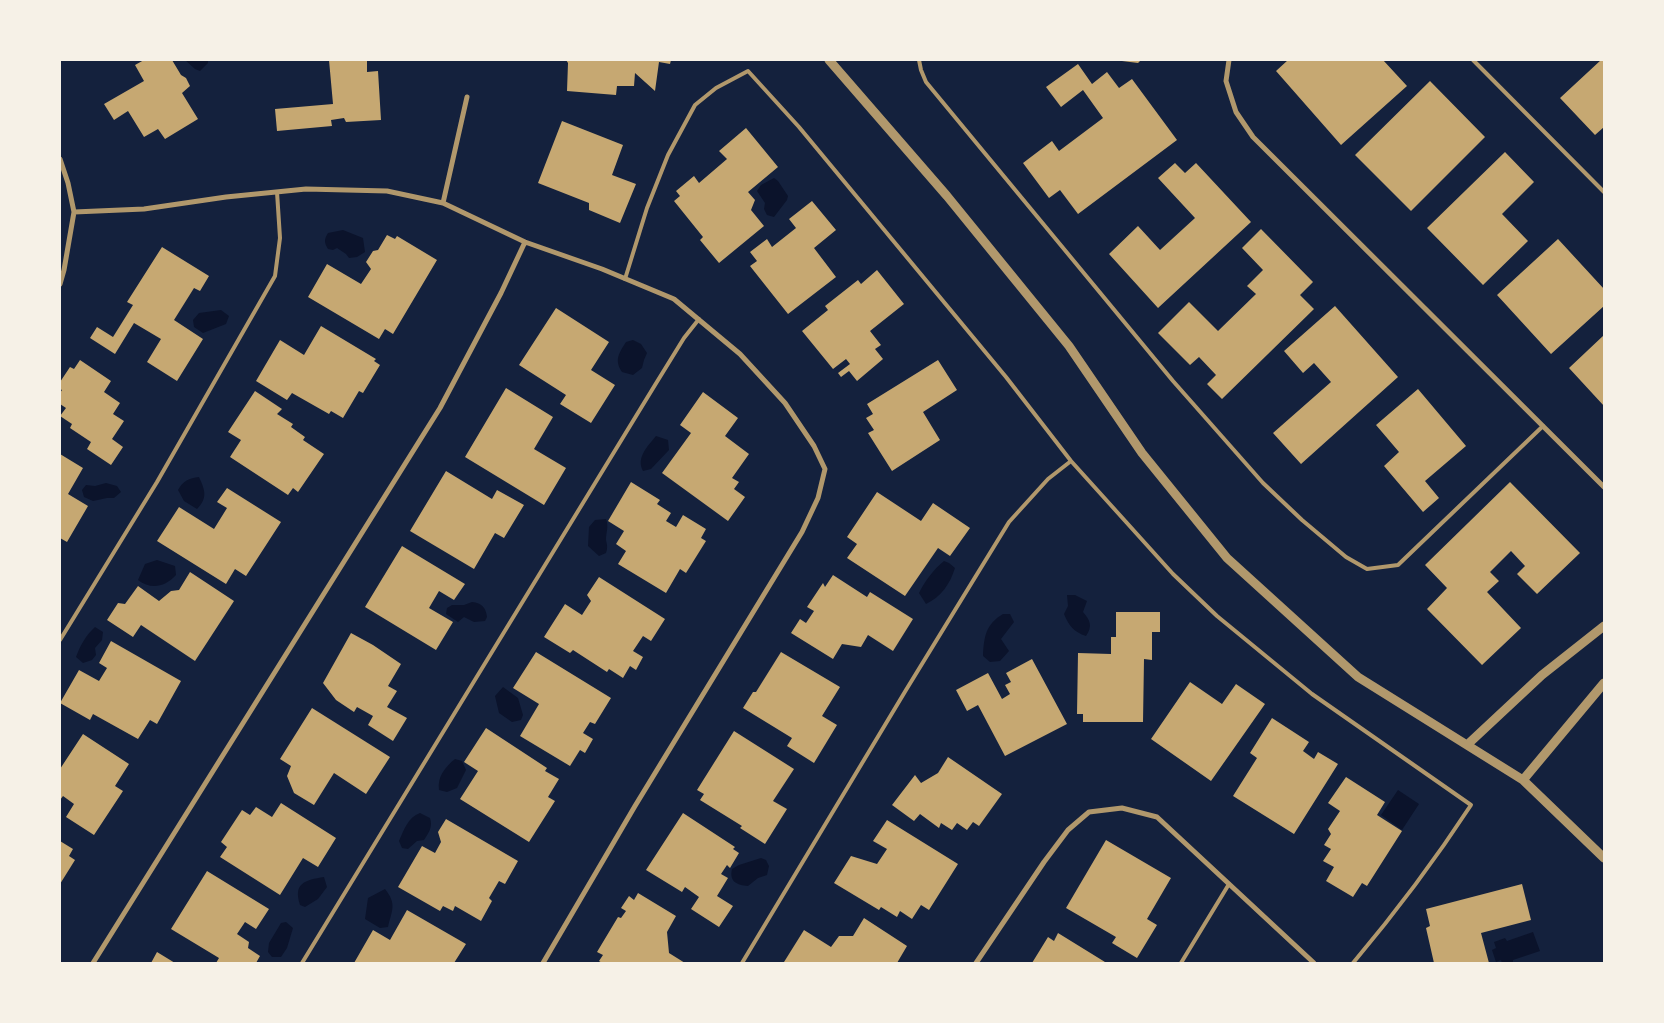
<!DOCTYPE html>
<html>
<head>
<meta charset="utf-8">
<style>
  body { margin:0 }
  #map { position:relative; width:1664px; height:1023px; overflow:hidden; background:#14213d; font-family:Overpass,sans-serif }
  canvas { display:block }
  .frame { position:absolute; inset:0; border:61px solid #f6f1e7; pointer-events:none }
</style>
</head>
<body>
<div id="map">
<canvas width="1664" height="1023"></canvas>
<div class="frame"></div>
</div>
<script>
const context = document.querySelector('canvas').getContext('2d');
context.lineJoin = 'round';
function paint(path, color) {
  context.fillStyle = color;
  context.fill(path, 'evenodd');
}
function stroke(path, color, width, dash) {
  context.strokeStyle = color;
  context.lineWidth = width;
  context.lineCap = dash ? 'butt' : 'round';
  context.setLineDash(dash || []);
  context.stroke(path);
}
paint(new Path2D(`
  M185 60H208V63L200 71 195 69Z
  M774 178 778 181 788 196 787 200 774 217 767 215 764 209 765 203 757 191 761 185Z
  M343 230 363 238 365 252 357 257 349 258 346 254 337 248 333 250 328 249C324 243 324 239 328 233Z
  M221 310 229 316 226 324 203 333 194 327 193 320 199 313Z
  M633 340 641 344 647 353 644 360 642 368 633 375 622 372C614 360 619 353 626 342Z
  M656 436 668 440 669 450 651 469 643 471C636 458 647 447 656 436Z
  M199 477C205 490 208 498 197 509L184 501 178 490C183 481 189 478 199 477Z
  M106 483 117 486 121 492 114 498H107L93 501 84 497 82 490 86 485 95 486Z
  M606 519C609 527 606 532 606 540 607 545 608 547 606 553L599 556 588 546 589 527 595 520Z
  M157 560 175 566 176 575C165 587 151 590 138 580L145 564Z
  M944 561 949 563 955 568C950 584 941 597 926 604L919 593C925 581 933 570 944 561Z
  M1067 595H1075L1087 601 1083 612C1090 620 1093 626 1086 636 1074 632 1069 626 1064 614L1068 606Z
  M472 602C482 603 486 608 487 617L485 621 474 622 464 617 458 622 446 614 447 608 452 605H464Z
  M1003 614H1010L1014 622 1001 639 1009 651 1000 661 990 662 983 656C984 636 986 624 1003 614Z
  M95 627 103 632 102 640 95 648 96 655 92 660 83 663 76 657C80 646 86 635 95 627Z
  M503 687 518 698 523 715 521 720 512 722 499 713 495 696Z
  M455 759 462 761 466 770 457 788 447 792 439 790C437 777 445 767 455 759Z
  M1398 790 1419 804 1402 830 1381 815Z
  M420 813 430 818C433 827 429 832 424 840L417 841 408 849 402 848 399 841C404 830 408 817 420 813Z
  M761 858 766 860 769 866 767 875 758 878 748 886C737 885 729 882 732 869L739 865Z
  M324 877 327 887 318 899 305 907 300 905C293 883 305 880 324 877Z
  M385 889C397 904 392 910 388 927L380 928 365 919 368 898Z
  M286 922 293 928 287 948 281 957H272L268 952 269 943 281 923Z
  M1533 932 1540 951 1513 960V963H1502L1501 960 1496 962 1492 950 1496 948 1494 942 1505 938 1507 941Z`), '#0b132b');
paint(new Path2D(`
  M144 60H172L181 75 186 78 190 86 182 93 198 119 165 139 158 129 144 137 128 111 114 120 104 104 144 81 135 65Z
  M329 60H367V72L378 71 381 120 346 122 344 118 331 120 332 126 277 131 275 109 333 104Z
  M566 60H671L670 64 659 62 655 91 635 73 634 86H617L616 95 567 91 568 63Z
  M1122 60H1141L1138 63 1122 61Z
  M1288 60H1383L1407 86 1341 145 1276 71Z
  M1601 60H1604V127L1595 135 1560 98Z
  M1078 64 1092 84 1107 72 1119 88 1132 79 1177 140 1078 214 1060 190 1049 198 1023 163 1052 141 1059 151 1103 118 1083 90 1061 107 1046 87Z
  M1430 81 1485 137 1411 211 1355 155Z
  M562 121 623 145 612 175 636 184 620 223 589 210V203L538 183Z
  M746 128 778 167 748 192 755 200 751 210 764 226 719 263 700 240 703 237 674 201 680 196 676 191 694 176 699 183 727 159 719 151Z
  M1505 152 1534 182 1502 214 1528 241 1483 285 1427 228Z
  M1175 163 1185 173 1196 163 1251 222 1158 308 1109 254 1138 226 1160 250 1195 218 1158 178Z
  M812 201 836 230 814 248 836 277 788 314 750 266 757 261 750 252 767 239 772 247 796 228 789 219Z
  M1261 229 1313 282 1300 295 1314 309 1222 399 1207 384 1216 375 1199 357 1190 365 1158 333 1189 302 1218 331 1256 294 1247 286 1263 270 1242 248Z
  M387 235 395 239 397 236 437 260 393 334 385 329 379 339 308 297 327 264 361 284 371 269 366 262 373 251 378 250Z
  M1558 239 1604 289V306L1551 354 1497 295Z
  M162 247 209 276 200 291 194 288 174 320 203 339 177 381 147 362 161 339 134 323 115 354 90 338 97 327 113 337 133 305 127 302Z
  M877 270 904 304 870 331 881 345 875 349 883 359 857 381 849 371 841 377 838 373 850 364 846 359 833 369 802 331 828 310 825 306 858 280 861 284Z
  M1335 306 1398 377 1301 464 1273 433 1331 382 1314 363 1303 373 1284 351Z
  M556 308 609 342 591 370 615 385 591 423 560 404 566 395 519 365Z
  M321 326 376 359 374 361 380 365 363 393 359 391 343 418 331 411 329 414 292 393 287 400 256 381 280 340 304 355Z
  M1604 335V406L1569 368Z
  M80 360 111 381 104 392 120 403 113 414 124 421 112 439 123 447 111 465 87 449 91 442 70 428 72 424 60 416 66 408 60 404V393L62 390 60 389V382L70 367 74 369Z
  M938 360 957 390 923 412 940 440 892 471 868 433 874 430 866 418 873 414 867 404Z
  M506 388 553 417 534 449 566 468 544 505 465 457Z
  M1418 389 1466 446 1425 481 1439 498 1423 512 1384 466 1399 452 1376 425Z
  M255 391 282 409 277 414 293 424 291 427 305 437 303 440 324 454 298 492 293 488 288 495 230 457 241 440 228 432Z
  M703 392 738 418 725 436 749 454 732 478 739 482 734 489 745 497 728 521 662 473 691 433 680 425Z
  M60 454 83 468 68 494 88 506 67 542 60 538Z
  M446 471 492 499 497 490 524 505 504 538 495 533 474 569 410 531Z
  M631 482 660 500 657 504 671 513 666 521 676 527 683 515 706 529 701 538 706 541 686 573 680 569 666 593 618 564 626 551 616 544 624 531 608 521Z
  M1510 482 1580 553 1537 594 1517 574 1525 566 1511 551 1490 572 1499 581 1487 592 1521 628 1482 665 1427 609 1447 588 1425 565Z
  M227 488 281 522 246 576 235 569 226 584 157 541 179 507 214 529 227 508 217 502Z
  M877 492 921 521 933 503 970 528 950 556 938 548 905 596 847 558 857 544 847 537Z
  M402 546 465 584 454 600 439 591 429 608 453 622 436 650 365 607Z
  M190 572 234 601 195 661 141 625 133 637 107 620 118 603 125 604 138 586 159 601 171 591 179 590Z
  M833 575 867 597 870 592 913 619 893 651 868 635 861 647 842 644 833 659 791 633 800 619 806 623 814 611 807 607 823 583 825 587Z
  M599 577 665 619 651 641 643 636 633 651 643 657 636 670 630 666 623 678 609 669 607 672 573 650 570 653 544 637 565 604 582 615 591 601 587 595Z
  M1116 612H1160V632H1152V660L1144 659 1143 722H1083V714H1077L1078 653 1111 654V637H1116Z
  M351 633 373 645 401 664 388 686 397 691 387 707 407 718 393 741 368 725 373 716 357 707 354 712 336 700 323 683Z
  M111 641 181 681 157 724 150 720 138 739 93 714 90 720 60 703 79 670 99 681 107 668 99 663Z
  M536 652 611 698 595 724 590 722 583 733 593 739 585 753 580 750 570 766 520 736 539 704 513 688Z
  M781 652 840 687 822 716 837 725 814 763 787 746 792 738 743 708 753 692H756Z
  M1032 659 1067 724 1005 756 978 705 967 711 956 690 988 673 1002 699 1010 694 1005 685 1011 682 1006 673Z
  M1190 682 1222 704 1236 684 1265 704 1211 781 1151 739Z
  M312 708 390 757 366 794 334 773 314 805 294 793 287 776 291 766 280 759Z
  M1272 718 1309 742 1303 751 1314 759 1318 752 1338 764 1294 834 1233 796 1257 758 1250 753Z
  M486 728 547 768 545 771 559 779 548 797 555 801 529 842 460 799 478 771 464 762Z
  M734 731 794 769 773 801 787 809 765 844 740 828 742 826 700 800 704 794 697 790Z
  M83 734 129 764 115 786 123 791 94 835 66 817 74 804 63 796 60 800V769Z
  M948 757 1002 794 979 826 973 822 967 830 957 823 952 830 941 823 939 828 920 814 914 821 892 805 915 775 921 783 938 773Z
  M1346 777 1385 802 1377 815 1402 831 1367 886 1362 883 1353 897 1326 881 1334 867 1323 861 1331 849 1324 845 1331 834 1328 829 1340 811 1328 803Z
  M281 803 336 838 318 867 303 858 280 895 220 857 227 847 221 842 242 810 250 815 256 807 272 817Z
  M683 813 735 847 733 849 739 853 730 868 727 865 721 874 728 878 717 896 733 906 719 927 691 909 699 897 685 887 682 892 646 870Z
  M446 819 518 861 505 884 499 881 489 898 492 901 481 921 455 906 453 911 443 906 440 911 398 887 422 846 435 853 441 842 438 832Z
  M887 820 958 864 929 910 921 905 912 919 900 911 897 917 881 907 879 910 834 883 851 856 877 864 887 849 873 841Z
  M1106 840 1171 878 1147 919 1157 925 1137 958 1112 943 1116 937 1066 908Z
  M60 841 73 849 69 856 75 860 60 884Z
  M207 871 269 909 256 929 245 922 237 934 249 942 248 948 260 956 256 963H216L219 958 171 929Z
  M1522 884 1531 920 1481 933 1489 963H1434L1426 928 1430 926 1426 909Z
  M638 893 676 916 667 932 669 953 685 963H602L599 961 603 955 597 952 618 917 621 918 626 911 621 908 629 896 634 900Z
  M407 910 466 944 454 963H354L373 930 390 940Z
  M864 918 907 946 897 963 784 962 804 930 831 947 839 936H853Z
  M1058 933 1105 962V963H1032L1048 937 1054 941Z
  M157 952 175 963H151Z`), '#c6a872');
stroke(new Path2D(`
  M919 60 921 70 926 82 1173 381 1263 483 1302 520 1346 557 1367 569 1398 565 1543 426
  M1473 60 1604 192
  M625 279 647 208 668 155 695 105 716 88 748 71 799 127 1006 377 1071 461 1173 574 1217 616 1312 694 1471 805C1435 860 1396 912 1353 963
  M60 640 157 482 275 276 280 238 277 192
  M302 963 655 385 684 338 699 319
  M742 963 906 690 1009 522 1048 479 1071 461
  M1181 963 1229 884`), '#b1986c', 4);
stroke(new Path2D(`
  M1229 60 1226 81 1236 112 1253 137 1604 487
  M60 159 68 183 74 212 64 270 60 284
  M443 203 467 97
  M74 212 144 209 226 197 306 189 387 191 443 203 525 242 602 269 674 299 740 354 785 403 814 446 825 469 818 498 802 532 635 806 543 963
  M93 963 440 408 501 293 525 242
  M976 963 1044 862 1068 830 1089 812 1122 808 1157 817 1314 963`), '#b1986c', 5);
stroke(new Path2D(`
  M829 60 947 196 1069 346 1142 453 1227 558 1358 677 1523 780 1604 858
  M1467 745 1542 675 1604 626
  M1523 780 1604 683`), '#b1986c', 9);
</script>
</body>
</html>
